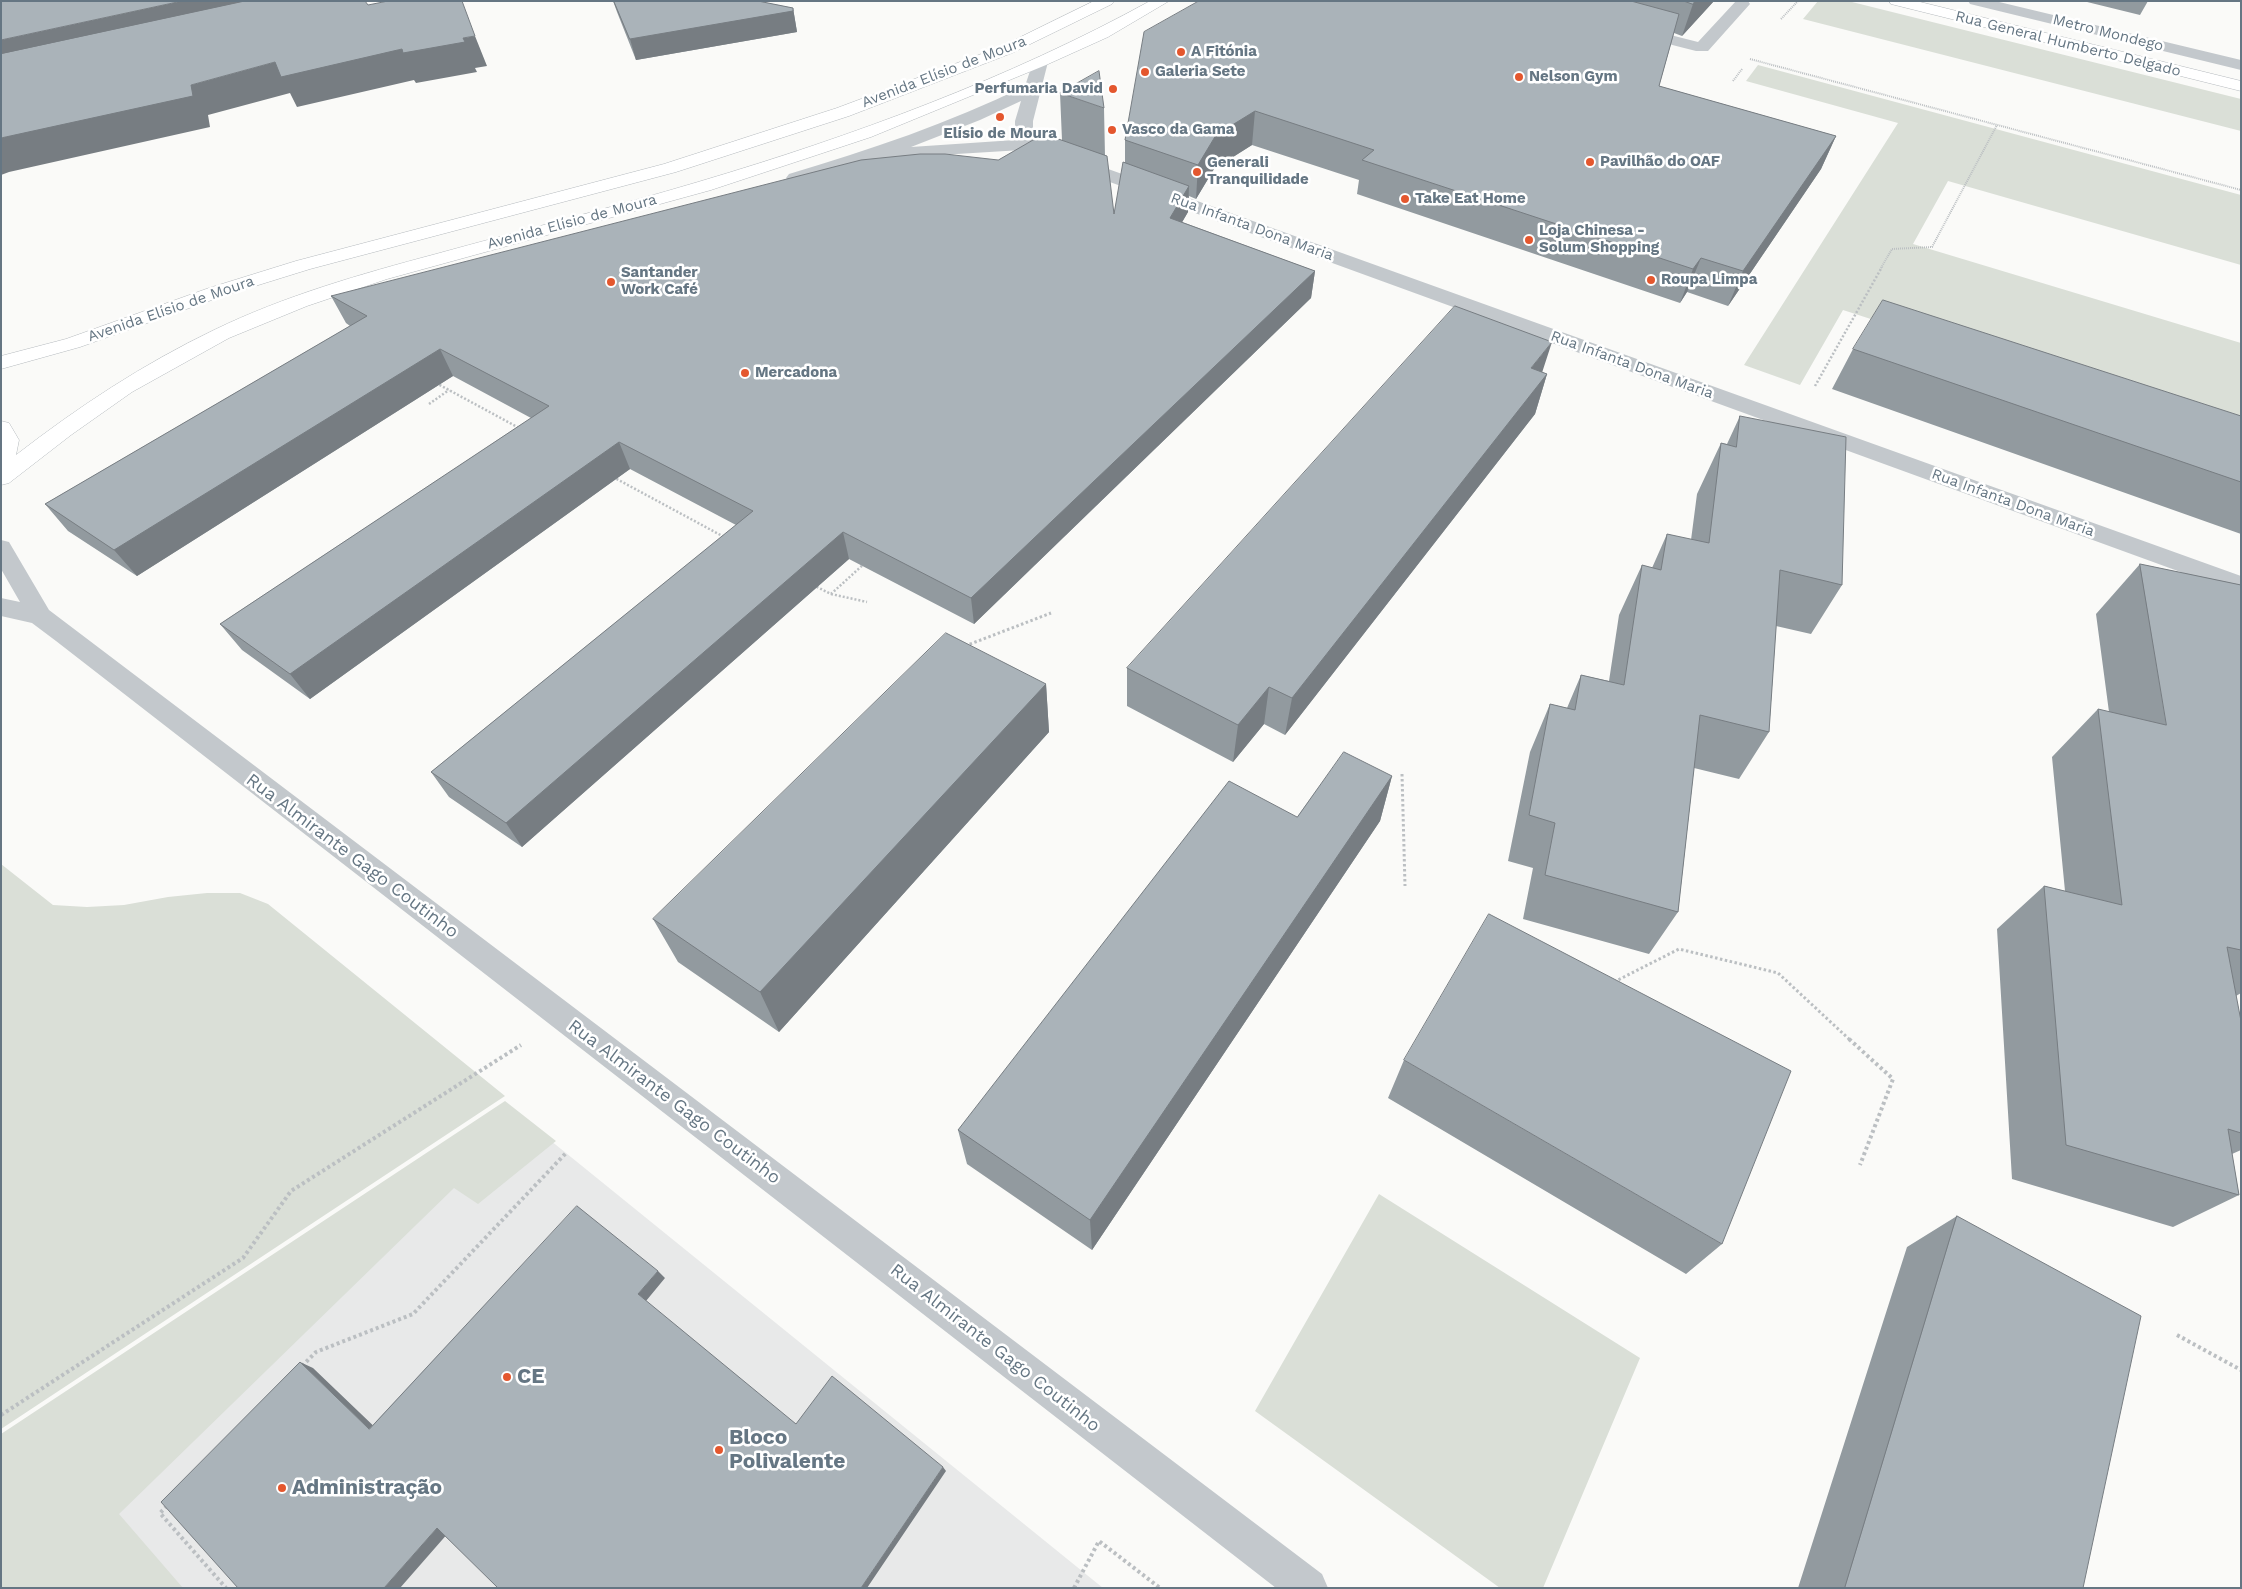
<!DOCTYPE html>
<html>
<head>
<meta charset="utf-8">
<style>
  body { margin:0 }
  #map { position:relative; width:2242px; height:1589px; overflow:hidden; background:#fafaf8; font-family:"Work Sans",sans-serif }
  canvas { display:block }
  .frame { position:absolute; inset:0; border:2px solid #657683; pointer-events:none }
</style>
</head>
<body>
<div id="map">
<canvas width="2242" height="1589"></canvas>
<div class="frame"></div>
</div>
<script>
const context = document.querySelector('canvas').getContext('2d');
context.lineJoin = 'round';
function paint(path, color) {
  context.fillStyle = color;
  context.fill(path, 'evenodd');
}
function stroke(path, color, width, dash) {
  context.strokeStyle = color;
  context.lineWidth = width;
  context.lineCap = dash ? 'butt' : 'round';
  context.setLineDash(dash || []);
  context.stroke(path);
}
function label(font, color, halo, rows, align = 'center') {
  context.font = font + ' "Work Sans",sans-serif';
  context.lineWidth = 5;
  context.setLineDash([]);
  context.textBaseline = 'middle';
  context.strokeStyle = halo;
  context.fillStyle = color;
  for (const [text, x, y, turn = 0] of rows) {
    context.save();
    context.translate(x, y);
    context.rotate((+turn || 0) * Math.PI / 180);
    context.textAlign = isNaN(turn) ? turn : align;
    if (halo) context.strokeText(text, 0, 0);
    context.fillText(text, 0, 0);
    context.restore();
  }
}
paint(new Path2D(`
  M505 1104 566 1153 1103 1588H1Z`), '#e8e9e9');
paint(new Path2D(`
  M1818 1H1848L2241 99V131L1803 19Z
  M1758 65 2241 195V265L1948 181 1913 244 2241 343V439L1843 310 1800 385 1744 365 1898 123 1746 81Z
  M1 864 53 905 87 907 124 905 168 897 207 893H240L268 904 505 1096 1 1429Z
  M505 1101 556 1141 478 1204 454 1188 119 1514 183 1588H1V1434Z
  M1379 1194 1640 1358 1543 1588H1500L1255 1411Z`), '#dadfd7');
const major = new Path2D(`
  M1094 1H1114L1112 4 1012 53 849 116 676 172 310 269 223 296 80 347 1 369V356L66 339 209 288 296 261 664 164 837 108 1000 47Z
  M1150 1H1169L1108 37 1046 65 871 137 711 190 387 279 307 306 229 338 132 392 71 435 9 483 1 485V421L9 423 19 440 16 455C78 407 143 364 214 330 284 296 361 274 436 254 523 230 611 208 698 182 853 136 1008 79 1150 1Z
  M1889 1H1916L2241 81V91L1891 4Z`);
stroke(major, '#b5babe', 1);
stroke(new Path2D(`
  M1781 19 1798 1
  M1750 59 2241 190
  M1733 81 1742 69
  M1881 268 1892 249 1932 247 1997 125`), '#bbbfc2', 2, [1, 1]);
stroke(new Path2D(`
  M436 383 521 429
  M1815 386 1882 267
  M429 404 449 390
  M613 477 726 538
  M813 585 831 594 865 563
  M831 594 867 602`), '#bbbfc2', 2.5, [2, 2]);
stroke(new Path2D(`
  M965 646 1051 613
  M1402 774 1405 886
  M1614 982 1679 949 1778 973 1850 1040`), '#bbbfc2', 3, [2.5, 2.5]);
stroke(new Path2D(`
  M1849 1039 1893 1079 1860 1165
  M2177 1335 2241 1370
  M302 1366 316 1352 413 1314 566 1153
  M1 1415 243 1258 291 1191 521 1045
  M167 1506 160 1513 226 1588
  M1074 1588 1099 1541 1160 1588`), '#bbbfc2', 4, [3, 3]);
paint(new Path2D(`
  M1736 1H1748L1750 4 1708 51H1696L1629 34 1627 31 1629 28 1635 26 1698 42Z
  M1968 1H1995L2241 60V70L1970 4Z
  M1040 57 1046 59 1048 62 1033 121V142L2241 576V594L1022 150 875 159 795 183 789 182 786 178 789 174C870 150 949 123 1025 86L1034 59ZM1021 101 1015 121V140L911 147 980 120Z
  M1 540 9 542 49 610 1322 1574 1328 1588H1276L56 641 32 623 1 616V598L20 602 1 569Z`), '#c3c8cc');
paint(major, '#fff');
paint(new Path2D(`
  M613 1H758L793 8 797 32 636 60 617 12Z
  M1199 1H1714L1682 36 1674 33 1659 86 1836 136 1821 169 1728 306 1687 292 1680 303 1357 194 1359 180 1252 145 1214 169 1196 199 1189 196 1188 212 1182 222 1315 271 1311 298 974 624 849 559 522 847 449 797 431 772 736 525 630 469 310 699 242 650 220 624 531 418 453 376 137 576 68 531 45 504 350 326 346 323 331 296 998 160 1062 140 1060 93 1104 108 1105 156 1114 214 1125 163V140Z
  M2083 1H2148L2140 15Z
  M1853 349 2241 416V534L1832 389Z
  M1542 372 1547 374 1535 414 1285 735 1264 724 1233 762 1127 706V668Z
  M1740 416 1842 585 1811 634 1776 626 1769 732 1739 779 1694 768 1678 912 1649 954 1523 919 1533 868 1508 861 1530 752 1550 704 1567 708 1581 675 1609 681 1619 615 1642 565 1652 568 1667 534 1691 540 1697 494 1721 443 1727 444Z
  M2140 564 2241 585V993L2236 996 2241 1021V1150L2232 1154 2239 1195 2173 1227 2012 1179 1997 929 2044 886 2065 891 2052 757 2098 709 2109 712 2096 614Z
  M1046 684 1049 732 779 1032 678 962 653 919Z
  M1392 776 1380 821 1092 1250 967 1164 958 1130 1297 817Z
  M1404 1060 1722 1244 1686 1274 1388 1098Z
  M1957 1216 2083 1588H1798L1907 1247Z`), '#929a9f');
paint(new Path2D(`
  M182 1H330L1 75V40Z
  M1695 1H1714L1682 36 1693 4Z
  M793 8 797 32 636 60 630 39Z
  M475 36 487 66 475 68 477 72 416 83 414 80 297 107 290 93 208 115 210 127 9 172 1 175V138L191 85 275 62 402 49Z
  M1255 111 1252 145 1214 169 1196 199 1198 165 1216 135Z
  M1836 136 1821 169 1728 306 1743 271Z
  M1189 186 1188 212 1169 245 1170 218Z
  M1701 258 1687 292 1680 303 1693 269Z
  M1315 271 1311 298 974 624 971 598Z
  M1552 342 1539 382 1531 368Z
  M440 349 453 376 137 576 114 550Z
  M1547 374 1535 414 1285 735 1292 698Z
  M619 442 630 469 310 699 290 674Z
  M843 532 849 559 522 847 506 823Z
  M1046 684 1049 732 779 1032 760 992Z
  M1269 687 1264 724 1233 762 1238 725Z
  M1392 776 1380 821 1092 1250 1090 1220Z
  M658 1271 665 1278 646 1301 638 1294Z
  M300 1362 313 1368 382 1434 369 1429Z
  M943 1467 946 1471 867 1588H861Z
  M437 1528 449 1532 400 1588H384Z`), '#777d82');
const building = new Path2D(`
  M1 1H182L1 40Z
  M245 1H365L368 5 388 1H462L475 36 463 38 465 42 403 53 402 49 281 77 275 62 191 85 193 96 1 138V54Z
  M614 1H758L793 8V11L630 39Z
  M1199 1H1631L1679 14 1659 86 1836 136 1743 271 1701 258 1693 269 1362 160 1374 150 1255 111 1216 135 1198 165 1125 140 1144 32Z
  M1684 1H1695L1693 4Z
  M1099 71 1104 108 1060 93Z
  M1044 134 1107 156 1114 214 1123 162 1189 186 1170 218 1315 271 971 598 843 532 506 823 431 772 753 511 619 442 290 674 220 624 549 406 440 349 114 550 45 504 367 316 331 296 861 160 920 154H945L998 160Z
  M1883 300 2241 416V482L1853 349Z
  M1455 306 1552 342 1531 368 1547 374 1292 698 1269 687 1238 725 1127 668Z
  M1740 416 1846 437 1842 585 1780 570 1769 732 1700 715 1678 912 1545 875 1555 823 1529 815 1550 704 1575 710 1581 675 1624 685 1642 565 1661 570 1667 534 1709 543 1721 443 1736 447Z
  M2140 564 2241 585V950L2227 947 2241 1021V1133L2228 1129 2239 1195 2066 1145 2044 886 2122 905 2098 709 2166 725Z
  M946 633 1046 684 760 992 653 919Z
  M1344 752 1392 776 1090 1220 958 1130 1229 781 1297 817Z
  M1489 914 1791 1071 1722 1244 1404 1060Z
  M577 1206 658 1271 638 1294 796 1424 832 1376 943 1467 861 1588H498L437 1528 384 1588H238L161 1502 300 1362 369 1429Z
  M1957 1216 2141 1316 2083 1588H1845Z`);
paint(building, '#aab3b9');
stroke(building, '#777d82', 1);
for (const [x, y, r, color] of [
  [1181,52,5,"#e4572e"],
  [1145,72,5,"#e4572e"],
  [1519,77,5,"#e4572e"],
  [1113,89,5,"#e4572e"],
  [1000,117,5,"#e4572e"],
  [1112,130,5,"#e4572e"],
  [1590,162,5,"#e4572e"],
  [1197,172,5,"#e4572e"],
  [1405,199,5,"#e4572e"],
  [1529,240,5,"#e4572e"],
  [1651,280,5,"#e4572e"],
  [611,282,5,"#e4572e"],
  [745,373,5,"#e4572e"],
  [507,1377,5,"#e4572e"],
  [719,1450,5,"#e4572e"],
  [282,1488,5,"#e4572e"]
]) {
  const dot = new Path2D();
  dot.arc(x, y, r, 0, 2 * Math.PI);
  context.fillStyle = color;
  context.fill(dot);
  stroke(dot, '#fff', 2);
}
label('15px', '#657683', '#fff', [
  ["Metro Mondego",2108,33,14],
  ["Rua General Humberto Delgado",2068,44,14],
  ["Avenida Elísio de Moura",944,72,-21],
  ["Avenida Elísio de Moura",572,222,-15],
  ["Rua Infanta Dona Maria",1252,227,20],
  ["Avenida Elísio de Moura",171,309,-19],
  ["Rua Infanta Dona Maria",1632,365,20],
  ["Rua Infanta Dona Maria",2013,503,20]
]);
label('bold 15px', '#657683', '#fff', [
  ["A Fitónia",1191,52],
  ["Galeria Sete",1155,72],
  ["Nelson Gym",1529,77],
  ["Perfumaria David",1103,89,"right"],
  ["Vasco da Gama",1122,130],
  ["Elísio de Moura",1000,134,"center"],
  ["Pavilhão do OAF",1600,162],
  ["Generali",1207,163],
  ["Tranquilidade",1207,180],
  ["Take Eat Home",1415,199],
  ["Loja Chinesa -",1539,231],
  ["Solum Shopping",1539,248],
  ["Santander",621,273],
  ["Work Café",621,290],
  ["Roupa Limpa",1661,280],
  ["Mercadona",755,373]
], 'left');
label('18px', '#657683', '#fff', [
  ["Rua Almirante Gago Coutinho",352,856,37],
  ["Rua Almirante Gago Coutinho",674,1102,37],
  ["Rua Almirante Gago Coutinho",995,1348,38]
]);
label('bold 21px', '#657683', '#fff', [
  ["CE",517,1377],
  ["Bloco",729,1438],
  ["Polivalente",729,1462],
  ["Administração",292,1488]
], 'left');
</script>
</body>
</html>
